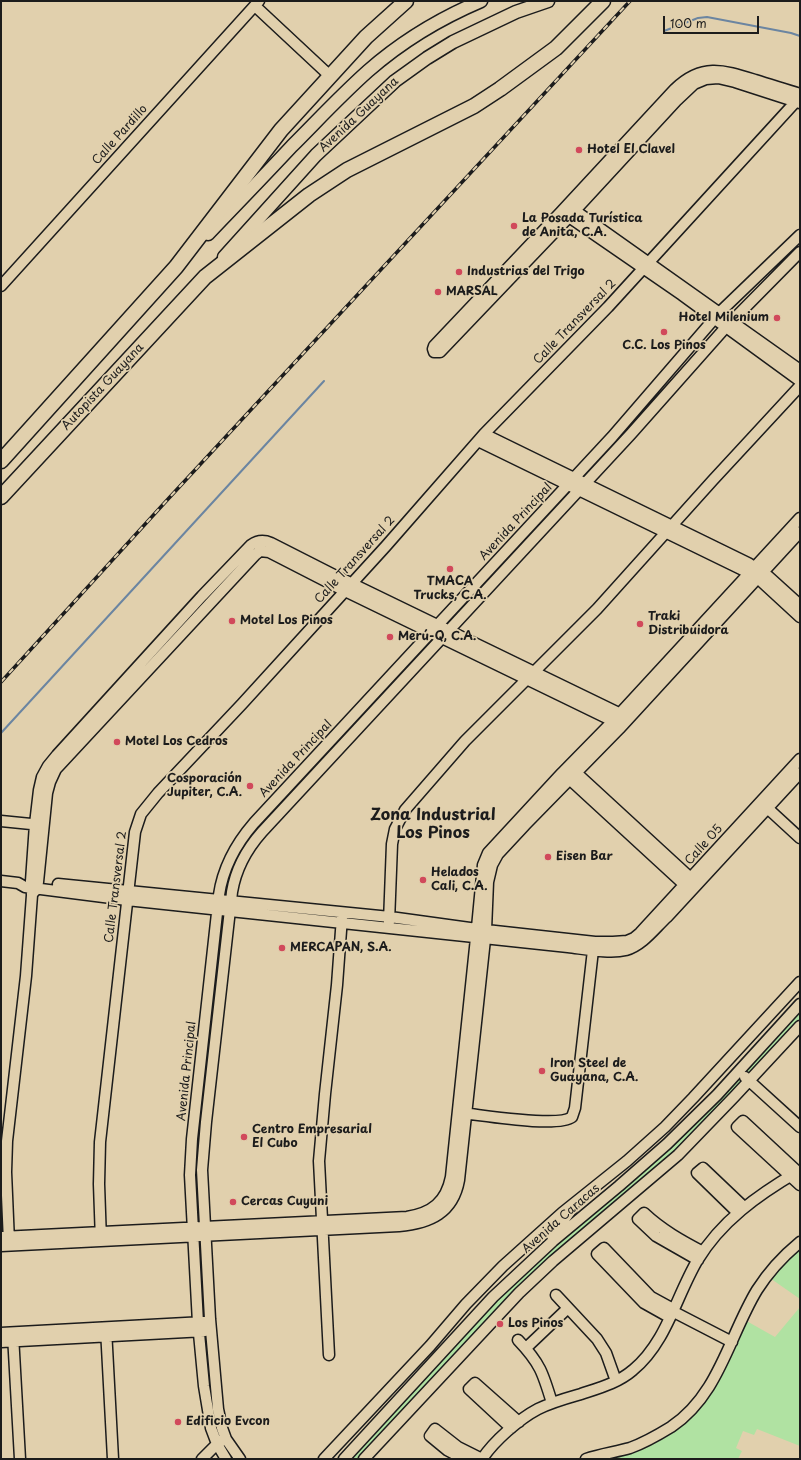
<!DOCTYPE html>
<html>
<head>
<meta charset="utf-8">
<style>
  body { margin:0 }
  #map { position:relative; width:801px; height:1460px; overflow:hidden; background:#e1d0ad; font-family:"Playpen Sans",sans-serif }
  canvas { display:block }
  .frame { position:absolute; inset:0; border:2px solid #1c1c1c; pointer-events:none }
  .scale { position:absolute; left:663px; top:16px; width:96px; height:18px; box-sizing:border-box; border:2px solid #1c1c1c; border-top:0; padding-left:5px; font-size:12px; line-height:14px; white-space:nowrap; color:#1c1c1c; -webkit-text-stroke:3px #e1d0ad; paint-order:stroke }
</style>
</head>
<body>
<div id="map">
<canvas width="801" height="1460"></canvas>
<div class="frame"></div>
<div class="scale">100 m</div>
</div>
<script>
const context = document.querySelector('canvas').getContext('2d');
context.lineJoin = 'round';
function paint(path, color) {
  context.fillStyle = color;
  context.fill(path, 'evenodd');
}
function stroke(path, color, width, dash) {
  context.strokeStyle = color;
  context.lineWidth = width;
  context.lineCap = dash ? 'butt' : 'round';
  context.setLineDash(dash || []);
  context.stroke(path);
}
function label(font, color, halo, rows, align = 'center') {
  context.font = font + ' "Playpen Sans",sans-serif';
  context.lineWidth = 3.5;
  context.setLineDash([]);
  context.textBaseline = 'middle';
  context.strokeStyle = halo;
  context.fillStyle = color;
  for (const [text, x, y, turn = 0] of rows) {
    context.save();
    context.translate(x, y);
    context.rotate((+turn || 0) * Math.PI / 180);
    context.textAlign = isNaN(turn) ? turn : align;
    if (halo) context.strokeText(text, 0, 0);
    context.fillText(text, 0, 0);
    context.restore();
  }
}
paint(new Path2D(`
  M800 1004V1026L693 1140 553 1261 364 1459H344L493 1297 631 1176Z
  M797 1245 800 1249V1299L767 1276Z
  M800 1307V1446L757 1429 754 1435 743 1431 736 1448 742 1451 738 1459H586L621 1450 690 1411 743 1319 775 1337Z`), '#b0e2a2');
stroke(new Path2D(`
  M664 31 698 18 707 17 791 33 800 36
  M1 733 324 381`), '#6b85a1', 2);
const minor = new Path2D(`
  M255 6 330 76
  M800 94C785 89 770 85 755 80 723 70 702 63 675 89L561 212 434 346 433 349 434 352H440L569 217 676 101 694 84 706 79 718 78 735 82 800 103
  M570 207 800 370
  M563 213 682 295 800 381
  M1 286 259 1
  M484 434 748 563 769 577 800 605
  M478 441 749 573 762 582 800 617
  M571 768 696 883
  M565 775 689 889
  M763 804 800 838
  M1 821 41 825
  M1 881 18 883 25 887 127 900 568 947C585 949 610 954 626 950 643 945 655 928 667 917L800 773
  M58 884 390 917 477 929 595 942H613L627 941 634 938 640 933 800 759
  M34 892 37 888 38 882 47 793 50 782 56 769 255 555 260 551 269 552 345 591 619 724
  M389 922 392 844 395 829 405 810 465 741 597 609 713 480 800 386
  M745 1077 800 1127
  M461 1113C482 1115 558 1128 572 1117L575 1108 593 950
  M800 1174 743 1121 737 1127 800 1185
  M738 1213 697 1173 703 1168 744 1207
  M552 1236 571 1210
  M1 1237 407 1217C432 1213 446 1202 451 1177L476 938 483 865 488 853 562 773 613 721 800 518
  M101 1241 99 1184 100 1142 135 832 141 814 158 793 242 704 386 546 484 434 608 307 800 97
  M9 1242 6 1172 7 1141 26 976 32 895 31 881 35 824 39 790 42 777 48 766 57 755 202 596 251 545C258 540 264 540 271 543L332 574 625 716
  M1 1246 399 1226C430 1223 453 1213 459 1180L486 930 488 882 492 865 498 854 525 825 619 729 800 532
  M698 1260 656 1236 638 1219 644 1213C662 1230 682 1241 703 1252
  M556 1295 597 1339 606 1353 616 1381
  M672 1311 732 1342
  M669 1317 644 1303 597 1254 604 1248 651 1297 673 1309
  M106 1329 113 1459
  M1 1333 204 1322
  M13 1335 20 1459
  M518 1340C540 1363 543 1373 552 1403
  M1 1342 205 1331
  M526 1348 568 1308
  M329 1355 319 1161 325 1094 337 985 342 917
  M511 1428 469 1389 475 1383 519 1422
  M202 1459 217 1444 223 1440
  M226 1459 217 1444 211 1428 204 1386 198 1323 190 1175 192 1139 219 895C223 867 235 845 254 823L612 437 720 312 800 235
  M240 1459 226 1439 222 1428 218 1409 210 1319 202 1170 206 1122 232 892C236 868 246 850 262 832L631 434 726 327 800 252
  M324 1459 430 1346 466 1304 503 1266 562 1213 627 1161 665 1127 693 1098 800 982
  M344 1459 493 1297 553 1241 619 1186 667 1144 717 1095 800 1004
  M364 1459 519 1293 553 1261 678 1155 734 1097 800 1026
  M464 1459 447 1450 430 1436 435 1429 458 1447 482 1459
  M482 1459C494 1441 519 1419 538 1409 552 1402 567 1398 581 1394 599 1388 618 1383 633 1370 666 1343 676 1297 697 1261 721 1221 758 1195 797 1172
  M586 1459C600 1454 616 1452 630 1448 644 1443 658 1435 671 1427 719 1395 729 1336 757 1290 769 1271 783 1256 800 1242`);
const major = new Path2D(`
  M208 234C236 205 264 176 292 146 317 121 341 95 368 71 401 42 441 18 481 1
  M224 257 316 155 395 81 427 58 453 42 516 12 548 1`);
const highway = new Path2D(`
  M1 461 176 267 281 130 366 37 406 1
  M1 497 205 277 309 195 347 170 474 106 500 89 556 48 603 1`);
stroke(minor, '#1c1c1c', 13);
stroke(major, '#1c1c1c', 15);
stroke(highway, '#1c1c1c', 17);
stroke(minor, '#e1d0ad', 10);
stroke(major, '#e1d0ad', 12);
stroke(highway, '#e1d0ad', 14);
const rail = new Path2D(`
  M1 682 169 498 630 1`);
stroke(rail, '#1c1c1c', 3.5);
stroke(rail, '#e1d0ad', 2, [6]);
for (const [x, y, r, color] of [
  [579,150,4,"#d1495b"],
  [514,226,4,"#d1495b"],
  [459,272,4,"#d1495b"],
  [438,292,4,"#d1495b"],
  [777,318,4,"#d1495b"],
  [664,332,4,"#d1495b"],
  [450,569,4,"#d1495b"],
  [232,621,4,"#d1495b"],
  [640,624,4,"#d1495b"],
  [390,637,4,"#d1495b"],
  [117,742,4,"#d1495b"],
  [250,786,4,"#d1495b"],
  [548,857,4,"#d1495b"],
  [423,880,4,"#d1495b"],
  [282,948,4,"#d1495b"],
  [542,1071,4,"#d1495b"],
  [244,1137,4,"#d1495b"],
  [233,1202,4,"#d1495b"],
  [500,1324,4,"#d1495b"],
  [178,1422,4,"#d1495b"]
]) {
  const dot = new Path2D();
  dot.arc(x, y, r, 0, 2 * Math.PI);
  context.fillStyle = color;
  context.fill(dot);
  stroke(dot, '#e1d0ad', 1.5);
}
label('12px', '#1c1c1c', '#e1d0ad', [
  ["Avenida Guayana",359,115,-43],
  ["Calle Pardillo",120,135,-48],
  ["Calle Transversal 2",575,322,-46],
  ["Autopista Guayana",103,387,-47],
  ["Avenida Principal",516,522,-47],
  ["Calle Transversal 2",355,560,-48],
  ["Avenida Principal",296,759,-47],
  ["Calle 05",704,845,-48],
  ["Calle Transversal 2",116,887,-83],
  ["Avenida Principal",187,1071,-84],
  ["Avenida Caracas",561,1219,-41]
]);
label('bold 12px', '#1c1c1c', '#e1d0ad', [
  ["Hotel El Clavel",587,150],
  ["La Posada Turística",522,219],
  ["de Anita, C.A.",522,233],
  ["Industrias del Trigo",467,272],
  ["MARSAL",446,292],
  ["Hotel Milenium",769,318,"right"],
  ["C.C. Los Pinos",664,346,"center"],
  ["TMACA",450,582,"center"],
  ["Trucks, C.A.",450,596,"center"],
  ["Traki",648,617],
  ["Distribuidora",648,631],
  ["Motel Los Pinos",240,621],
  ["Merú-Q, C.A.",398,637],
  ["Motel Los Cedros",125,742],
  ["Cosporación",242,779,"right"],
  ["Jupiter, C.A.",242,793,"right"],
  ["Eisen Bar",556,857],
  ["Helados",431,873],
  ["Cali, C.A.",431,887],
  ["MERCAPAN, S.A.",290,948],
  ["Iron Steel de",550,1064],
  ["Guayana, C.A.",550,1078],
  ["Centro Empresarial",252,1130],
  ["El Cubo",252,1144],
  ["Cercas Cuyuni",241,1202],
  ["Los Pinos",508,1324],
  ["Edificio Evcon",186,1422]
], 'left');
label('bold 16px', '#1c1c1c', '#e1d0ad', [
  ["Zona Industrial",433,816],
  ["Los Pinos",433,834]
]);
</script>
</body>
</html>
